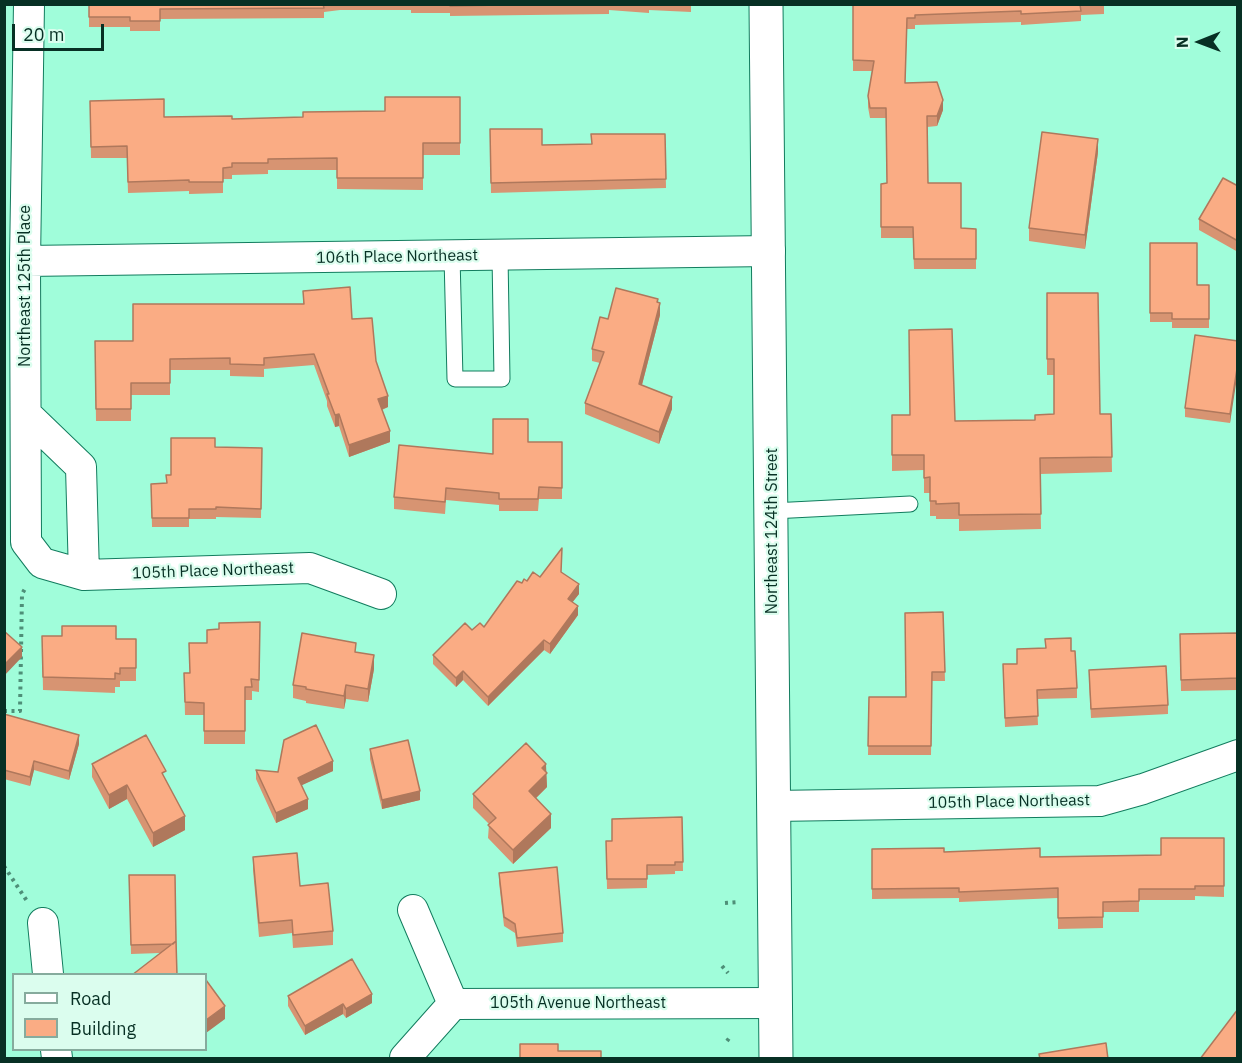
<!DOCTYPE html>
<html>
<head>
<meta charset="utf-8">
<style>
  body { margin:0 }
  #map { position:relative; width:1242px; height:1063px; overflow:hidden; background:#a0fdda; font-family:"IBM Plex Sans",sans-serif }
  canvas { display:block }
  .frame { position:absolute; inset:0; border:6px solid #073024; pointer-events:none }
  .legend { position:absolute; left:12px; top:973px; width:195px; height:78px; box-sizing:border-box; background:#dbfdee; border:2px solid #86ab9d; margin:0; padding:8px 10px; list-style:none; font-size:18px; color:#073024 }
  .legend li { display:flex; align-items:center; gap:12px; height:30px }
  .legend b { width:30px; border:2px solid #86ab9d }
  .north { position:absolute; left:1170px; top:12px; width:60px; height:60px; -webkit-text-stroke:4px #dbfdee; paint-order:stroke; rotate:269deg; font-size:16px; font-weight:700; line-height:24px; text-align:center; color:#073024 }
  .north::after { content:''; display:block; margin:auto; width:21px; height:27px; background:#073024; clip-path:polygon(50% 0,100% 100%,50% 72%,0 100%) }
  .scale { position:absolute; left:12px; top:24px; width:92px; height:27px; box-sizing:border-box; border:3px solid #073024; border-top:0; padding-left:8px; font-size:18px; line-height:21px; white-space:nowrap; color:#073024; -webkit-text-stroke:4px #dbfdee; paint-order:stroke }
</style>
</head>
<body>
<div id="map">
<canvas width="1242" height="1063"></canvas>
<div class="frame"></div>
<ul class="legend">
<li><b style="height:8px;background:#fff"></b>Road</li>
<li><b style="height:16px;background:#faac84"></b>Building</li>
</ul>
<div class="north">N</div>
<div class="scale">20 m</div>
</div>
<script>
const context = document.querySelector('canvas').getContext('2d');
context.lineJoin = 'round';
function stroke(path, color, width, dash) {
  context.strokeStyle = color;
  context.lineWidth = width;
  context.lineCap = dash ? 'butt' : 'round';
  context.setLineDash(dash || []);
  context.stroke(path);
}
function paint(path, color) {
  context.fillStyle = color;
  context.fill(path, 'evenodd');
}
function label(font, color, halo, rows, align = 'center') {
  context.font = font + ' "IBM Plex Sans",sans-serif';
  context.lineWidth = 4.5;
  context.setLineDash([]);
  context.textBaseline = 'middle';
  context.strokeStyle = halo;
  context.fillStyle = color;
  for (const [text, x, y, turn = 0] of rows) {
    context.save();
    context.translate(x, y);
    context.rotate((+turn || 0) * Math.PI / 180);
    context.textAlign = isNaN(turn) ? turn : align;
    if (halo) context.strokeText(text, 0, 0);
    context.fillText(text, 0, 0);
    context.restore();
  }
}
const service = new Path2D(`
  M452 256 455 379H502L500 255
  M772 511 910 504`);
const minor = new Path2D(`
  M29 4 25 261 26 542 42 563 84 575 310 568 381 594
  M25 261 770 251
  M26 414 81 467 84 575
  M773 806 1100 801 1143 789 1238 755
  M413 910 453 1004
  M43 923 48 974
  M56 1050 57 1058
  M405 1058 453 1004 775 1003`);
const secondary = new Path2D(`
  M766 4 776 1058`);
stroke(service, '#127c5e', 17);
stroke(minor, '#127c5e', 32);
stroke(secondary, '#127c5e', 35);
stroke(new Path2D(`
  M4 711H20L22 594 26 587
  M4 866 27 901
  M725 903 739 902
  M722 966 728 973
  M727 1041 730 1037`), '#4e8f78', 4, [3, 4.5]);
stroke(service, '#fff', 15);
stroke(minor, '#fff', 30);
stroke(secondary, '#fff', 33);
paint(new Path2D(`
  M89 4H691V12L649 10V13L609 10V14L450 16V13H411V10H340L324 12V18L160 19V31H130V27H89Z
  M853 4H1104V14L1081 15V21L1021 25V22L915 25V29H907L905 83 943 110 937 126 927 127 928 183 961 228 976 229V269H914L913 238H881V184L887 183 886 118H870L868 107V96L872 71H853Z
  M460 97V155H423V190L337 189V170H268V174L232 175V179H223V193L189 194V191L128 193 127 158H91L90 101 164 117 232 119 303 117 385 111Z
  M490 129 542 145 591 144 665 134 666 188 491 193Z
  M1098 152 1085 249 1029 241V228Z
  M1238 186V252L1199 230V219Z
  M1150 243 1197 285H1209V328H1172V322H1150Z
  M303 291 352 319 376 361 388 407 382 410 390 442 349 457 339 426 335 427 327 406V401L314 365 264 369V377L230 376V370H170V395H131V421H96L95 341H133L303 304Z
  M1047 293 1100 414H1111L1112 472 1040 474 1041 529 959 531V519H936V516H930V493H924V470L892 471V415L955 421 1035 420 1054 414V375H1047Z
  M658 303 660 315 642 385 672 409 659 444 585 414V403L600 363 592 361V349L608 319Z
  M1238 341 1230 423 1185 417V408Z
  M528 442H562V499H539L538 511H499V505L446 500 445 514 394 509V497L493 454Z
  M215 447 262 448 261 518 216 517V519H189V527H152L151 484 167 483 171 475Z
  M561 572 579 594 572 602 578 615 550 654 544 650 488 706 463 680 456 687 433 664V655L472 630 484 627 522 583 540 577Z
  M943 612 945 681H932L931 755H868L869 697H906Z
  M260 622 259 692 252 691V700H245V744H204V715H185L184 673H190L207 643 219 629Z
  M1238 633V690L1181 691 1180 634Z
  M42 636 116 639H136V681H120V687H115V693L43 690Z
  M1071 651 1077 688V698L1037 699 1038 725 1005 727 1003 664H1017Z
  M356 652 374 669 368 702 346 699 344 709 306 703V701L293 698V685Z
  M1089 680 1168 705V714L1091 718Z
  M4 714 79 744 69 780 34 770 30 786 4 779Z
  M370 749 420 800 382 809 370 759Z
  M92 764 166 780 185 830 153 847 127 799 109 809 92 777Z
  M256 770 278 772 333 771 301 785 308 809 276 823 256 779Z
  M546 773 547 787 536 798 551 828 513 864 488 838 489 824 473 808V794Z
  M682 817 683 871H675V874L647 875V888L607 889 606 841H612Z
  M1224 838V897L1195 896V900H1139V912H1103V928L1058 929V898L959 902V898L872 899V849L1040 857 1161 855Z
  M253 857 300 886 333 931V945L293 948 292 933 259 937 253 870Z
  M499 873 563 933V942L517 947 515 933 504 926 499 882Z
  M129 875H175L177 975 160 953 131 954Z
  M288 996 372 1003 346 1018 343 1014 305 1035 288 1006Z`), '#d79472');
paint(new Path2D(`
  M943 100V110L937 126V116Z
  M1098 139V152L1085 249V235Z
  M660 303V315L639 396V384Z
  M1238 362V371L1230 423V414Z
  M388 396V407L378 411V399Z
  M672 397V409L659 444V432Z
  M339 414V426L335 427V415Z
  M390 431V442L349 457V445Z
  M579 584V594L568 608V599Z
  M578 606V615L550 654V644Z
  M544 640V650L488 706V697Z
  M22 647V657L4 676V665Z
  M374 655V669L368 702V689Z
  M463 671V680L456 687V678Z
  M346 685V699L344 709V696Z
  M79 735V744L69 780V771Z
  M34 761V770L30 786V777Z
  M333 761V771L298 787V778Z
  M546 764 547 787 529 805V791L542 768Z
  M127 785V799L109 809V795Z
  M420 791V800L382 809V800Z
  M308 799V809L276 823V813Z
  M551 814V828L513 864V850Z
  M185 816V830L153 847V833Z
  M372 994V1003L346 1018V1009Z
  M343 1004V1014L305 1035V1026Z
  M225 1006V1019L206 1033V1020Z`), '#af785c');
const building = new Path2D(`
  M89 4H323L324 8 160 9V21H130V17H89Z
  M450 4H554L450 6Z
  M853 4H1086L1080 5 1081 11 1021 14V11L915 15V18H907L905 83 937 82 943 100 937 116H927L928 183H961V228L976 229V259H914L913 227H881V184L887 183 886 108H870L868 96 874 61 853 60Z
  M385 97H460V143H423V178H337V158L268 159V163H232V167L223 168V182H189V180L128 182 127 146 91 147 90 101 164 99V117L232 116V119L303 117V112L385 111Z
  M490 129H542V145L592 144 591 134H665L666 179 491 183Z
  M1042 132 1098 139 1085 235 1029 228Z
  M1223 178 1238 186V241L1199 219Z
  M1150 243H1197V285H1209V319H1172V313H1150Z
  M350 287 352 319 372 318 376 361 388 396 378 399 390 431 349 445 339 414 335 415 327 394H329L314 354 264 358V365L230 364V358L170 359V383H131V409H96L95 341H133V304H304L303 291Z
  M616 288 658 299 657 302 660 303 639 384 672 397 659 432 585 403 604 352 592 349 600 317 608 319Z
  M1047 293H1098L1100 414H1111L1112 457 1040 458 1041 514 959 515V503L936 504V501H930V477L924 478V455H892V415H910L909 330 952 329 955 421 1035 420V415L1054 414V359H1047Z
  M1195 335 1238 341V362L1230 414 1185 408Z
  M493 419H528V442H562V488L539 487 538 499H499V493L446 488 445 502 394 497 399 445 493 454Z
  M171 438H215V447L262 448 261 509 216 507V509H189V518H152L151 484 167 483 166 475H171Z
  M562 548 561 572 579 584 568 599 578 606 550 644 544 640 488 697 463 671 456 678 433 655 465 623 472 630 480 623 484 627 517 581 522 583 524 579 527 581 533 572 540 577Z
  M943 612 945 672H932L931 746H868L869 697H906L905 613Z
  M260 622 259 680 251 679 252 687H245V731H204V703L185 702 184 673H190L189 643H207V630L219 629V623Z
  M62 626H116V639H136V668H120V674L115 673V679L43 677 42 636H62Z
  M4 631 22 647 4 665Z
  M302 633 356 643 355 652 374 655 368 689 346 685 344 696 306 689V687L293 685Z
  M1238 633V678L1181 680 1180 634Z
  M1071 638V651H1075L1077 688 1037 690 1038 716 1005 718 1003 664H1017V649L1046 648 1045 639Z
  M1166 666 1168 705 1091 709 1089 670Z
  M4 714 79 735 69 771 34 761 30 777 4 770Z
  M316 725 333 761 298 778 308 799 276 813 256 770 278 772 284 740Z
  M146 735 166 771 162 773 185 816 153 833 127 785 109 795 92 764Z
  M408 740 420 791 382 800 370 749Z
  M526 743 546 764 542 768 547 773 529 791 551 814 513 850 488 825 496 818 473 794Z
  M682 817 683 862H675V865H647V879H607L606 841H612V819Z
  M1161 838H1224V886H1195V889H1139V901L1103 902V917L1058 918V888L959 892V888L872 889V849L944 848V852L1040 848V857L1161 855Z
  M297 853 300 886 328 883 333 931 293 935 292 920 259 923 253 857Z
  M557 867 563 933 517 938 515 924 504 917 499 873Z
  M129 875H175L176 941 173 944 131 945Z
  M176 941 177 975H132Z
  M352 959 372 994 346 1009 343 1004 305 1026 288 996Z
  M206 980 225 1006 206 1020Z
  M1238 1009V1059H1200Z
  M1106 1043 1108 1059H1040L1039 1054Z
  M520 1044H558V1051H601V1059H520Z`);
paint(building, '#faac84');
stroke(building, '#af785c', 1.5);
label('16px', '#073024', '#dbfdee', [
  ["106th Place Northeast",397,257,-1],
  ["Northeast 125th Place",25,286,-90],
  ["Northeast 124th Street",772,531,-90],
  ["105th Place Northeast",213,571,-2],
  ["105th Place Northeast",1009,802,-1],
  ["105th Avenue Northeast",578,1003]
]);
</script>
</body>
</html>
